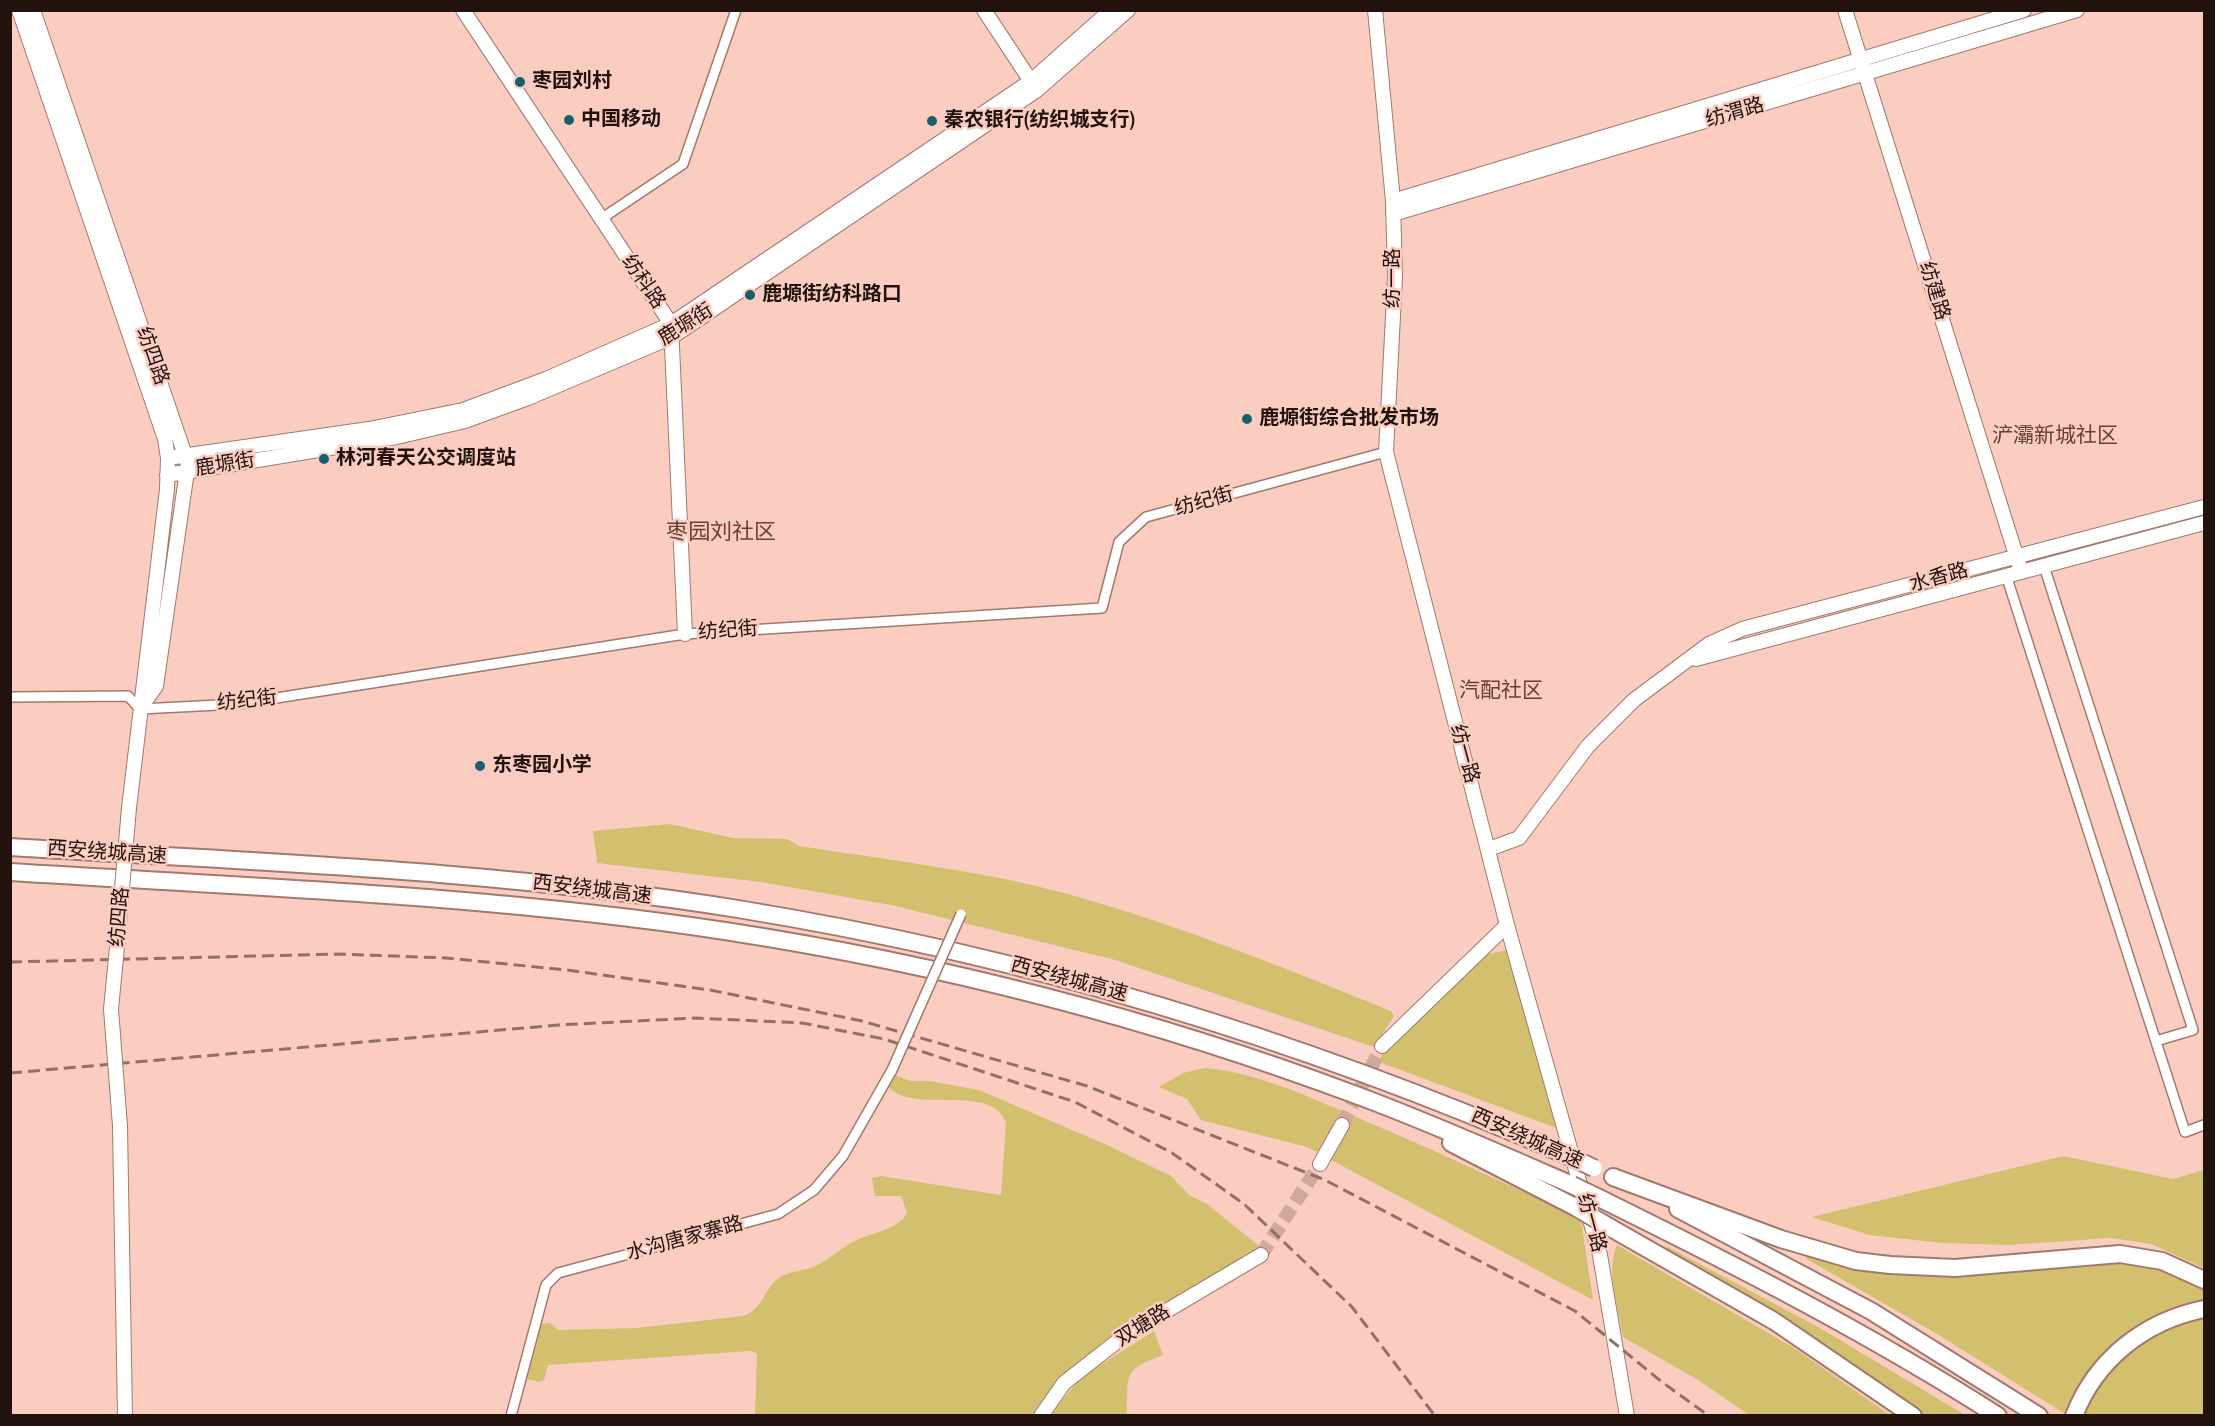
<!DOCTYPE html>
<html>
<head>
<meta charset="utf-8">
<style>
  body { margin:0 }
  #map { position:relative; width:2215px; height:1426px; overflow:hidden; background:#fbcdc0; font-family:"Archivo Narrow",sans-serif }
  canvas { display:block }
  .frame { position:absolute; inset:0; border:12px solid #22120e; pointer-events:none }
</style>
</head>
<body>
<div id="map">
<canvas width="2215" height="1426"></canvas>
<div class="frame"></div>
</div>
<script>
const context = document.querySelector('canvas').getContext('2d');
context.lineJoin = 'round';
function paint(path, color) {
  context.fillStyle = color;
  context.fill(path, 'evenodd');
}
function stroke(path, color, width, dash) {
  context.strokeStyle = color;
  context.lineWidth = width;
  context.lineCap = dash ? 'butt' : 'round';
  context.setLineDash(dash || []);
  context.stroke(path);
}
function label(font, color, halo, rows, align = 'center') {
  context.font = font + ' "Archivo Narrow","Noto Sans SC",sans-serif';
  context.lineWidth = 5;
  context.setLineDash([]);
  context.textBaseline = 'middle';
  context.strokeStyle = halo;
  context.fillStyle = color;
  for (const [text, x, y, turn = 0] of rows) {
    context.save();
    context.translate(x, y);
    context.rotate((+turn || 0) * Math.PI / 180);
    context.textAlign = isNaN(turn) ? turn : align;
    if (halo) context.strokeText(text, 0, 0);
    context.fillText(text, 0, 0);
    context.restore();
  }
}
paint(new Path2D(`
  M670 824 733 838 787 839 799 846C895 861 995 872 1089 900 1192 930 1292 971 1391 1011L1394 1016 1374 1047 1115 960 891 905 761 882 597 863 593 831Z
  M1508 950 1559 1129 1379 1062 1383 1051 1488 954Z
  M1205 1068C1256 1072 1309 1097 1356 1117 1432 1149 1507 1184 1581 1219L1593 1300 1307 1147 1201 1120 1187 1099 1159 1087 1183 1073Z
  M895 1075 911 1081H929L979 1090 1107 1145 1171 1176 1189 1195 1207 1204 1264 1250 1073 1367 1034 1415H755L757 1354 750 1351 548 1365 544 1380 539 1382 527 1379 541 1324 550 1323 558 1330 637 1328 743 1316C765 1309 764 1284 784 1275 794 1271 806 1270 816 1266 831 1258 843 1246 859 1239 875 1232 899 1229 907 1213L901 1196H875L872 1178 881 1176 1001 1195 1006 1123C992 1082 913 1115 889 1087V1080Z
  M2063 1156 2173 1179 2204 1170V1268L2151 1244 2111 1238 2008 1245 1942 1243 1869 1235 1812 1217Z
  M1617 1245 1794 1348 1890 1415H1749L1698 1380 1623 1337C1619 1309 1605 1272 1617 1245Z
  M1668 1247 1820 1328 1965 1415H1923L1875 1380 1665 1250Z
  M1809 1254 1846 1264 2122 1262C2153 1266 2178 1275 2204 1290V1301C2165 1306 2116 1332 2094 1366 2084 1382 2076 1399 2067 1415L1937 1334 1805 1258Z
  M2204 1314V1415L2081 1416 2101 1377 2150 1334Z
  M1154 1331 1163 1355C1122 1370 1128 1375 1127 1415L1049 1416 1081 1377Z`), '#d3c06f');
stroke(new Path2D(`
  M1342 1125 1382 1046
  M1261 1255 1320 1164`), '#d0a89c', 14, [14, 7]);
const street = new Path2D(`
  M601 219 683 164 736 10
  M2044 566 2193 1030 2156 1041
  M2006 575 2185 1132 2204 1125
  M10 697 128 696 140 709 238 704 685 634 1102 608 1119 542 1146 517 1386 452
  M511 1416 546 1285 558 1273 778 1214 814 1190 843 1156 892 1070`);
const secondary = new Path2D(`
  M19 10 165 439 168 458 167 489 129 808
  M33 10 188 464 156 686 141 707
  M463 10 671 324 685 634
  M984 10 1036 89
  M1375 10 1393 201 1395 277 1386 452 1507 925 1600 1255 1627 1416
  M1845 10 2021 571
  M1393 201 2024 10
  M1393 214 2077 10
  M168 458 369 429 463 410 546 379 671 324 1031 81 1111 10
  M167 475 397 437 465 421 528 398 672 337 1037 90 1128 10
  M1696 659 2204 523
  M1489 849 1519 838 1588 746 1634 700 1709 644 1742 629 2204 507
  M1382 1046 1507 925
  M120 1126 125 1416
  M1320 1164 1342 1125
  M1041 1416 1064 1383 1124 1336 1261 1255`);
const highway = new Path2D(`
  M10 847C253 862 498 870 738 909 1027 956 1297 1038 1566 1155
  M10 872C249 887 489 895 725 931 940 964 1153 1019 1356 1095 1429 1122 1501 1154 1572 1185
  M1451 1143 1577 1208
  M1613 1177 1781 1239 1856 1261 1890 1265 1955 1268 2120 1254 2162 1261 2204 1280
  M1599 1198C1735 1265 1870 1334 1998 1416
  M1678 1209 1871 1311 2039 1416
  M1604 1224 1774 1321 1913 1416
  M2074 1416C2096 1359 2145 1321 2204 1309`);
stroke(street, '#a3796d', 12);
stroke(secondary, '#a3796d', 16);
stroke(highway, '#a3796d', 20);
stroke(street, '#fff', 9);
stroke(secondary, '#fff', 14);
stroke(highway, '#fff', 16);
stroke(new Path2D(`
  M10 962 340 954 446 958 567 970 710 990 862 1021 1087 1086 1325 1180 1575 1311 1662 1382 1709 1416
  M10 1073 558 1025 695 1018 802 1023 884 1039 1075 1102 1172 1153 1244 1204 1352 1307 1435 1416`), '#907168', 3, [12, 6]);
const streetBridge = new Path2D(`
  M892 1070 961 914`);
const secondaryBridge = new Path2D(`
  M119 923 129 808
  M118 937 111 1009 120 1126`);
const highwayBridge = new Path2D(`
  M1566 1155 1594 1168
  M1572 1185 1599 1198
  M1577 1208 1604 1224`);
stroke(streetBridge, '#a3796d', 12, []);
stroke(secondaryBridge, '#a3796d', 16, []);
stroke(highwayBridge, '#a3796d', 20, []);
stroke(streetBridge, '#fff', 9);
stroke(secondaryBridge, '#fff', 14);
stroke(highwayBridge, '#fff', 16);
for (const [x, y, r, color] of [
  [520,82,6,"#175f6f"],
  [569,120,6,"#175f6f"],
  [932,121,6,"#175f6f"],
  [750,295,6,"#175f6f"],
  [1247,419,6,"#175f6f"],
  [324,459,6,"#175f6f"],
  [480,766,6,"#175f6f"]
]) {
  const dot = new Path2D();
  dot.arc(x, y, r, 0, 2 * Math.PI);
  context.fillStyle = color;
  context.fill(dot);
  stroke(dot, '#fbcdc0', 2);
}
label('bold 20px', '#22120e', '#fbcdc0', [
  ["枣园刘村",532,82],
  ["中国移动",581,120],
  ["秦农银行(纺织城支行)",944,121],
  ["鹿塬街纺科路口",762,295],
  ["鹿塬街综合批发市场",1259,419],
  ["林河春天公交调度站",336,459],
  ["东枣园小学",492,766]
], 'left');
label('20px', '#22120e', '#fbcdc0', [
  ["纺渭路",1735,113,-16],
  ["纺一路",1394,278,-90],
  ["纺科路",643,282,56],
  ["纺建路",1934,291,73],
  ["鹿塬街",686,325,-32],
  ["纺四路",152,356,71],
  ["鹿塬街",225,465,-9],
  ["纺纪街",1204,502,-15],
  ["水香路",1939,578,-15],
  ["纺纪街",728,631,-4],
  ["纺纪街",247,701,-6],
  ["纺一路",1464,754,75],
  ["西安绕城高速",107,853,4],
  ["西安绕城高速",592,890,7],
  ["纺四路",120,917,-85],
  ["西安绕城高速",1069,980,15],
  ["西安绕城高速",1527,1139,24],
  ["纺一路",1591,1223,75],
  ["水沟唐家寨路",685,1239,-15],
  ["双塘路",1143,1326,-32]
]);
label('21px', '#674136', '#fbcdc0', [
  ["浐灞新城社区",2055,436],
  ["汽配社区",1501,691]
]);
label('22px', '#674136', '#fbcdc0', [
  ["枣园刘社区",721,533]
]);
</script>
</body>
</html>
